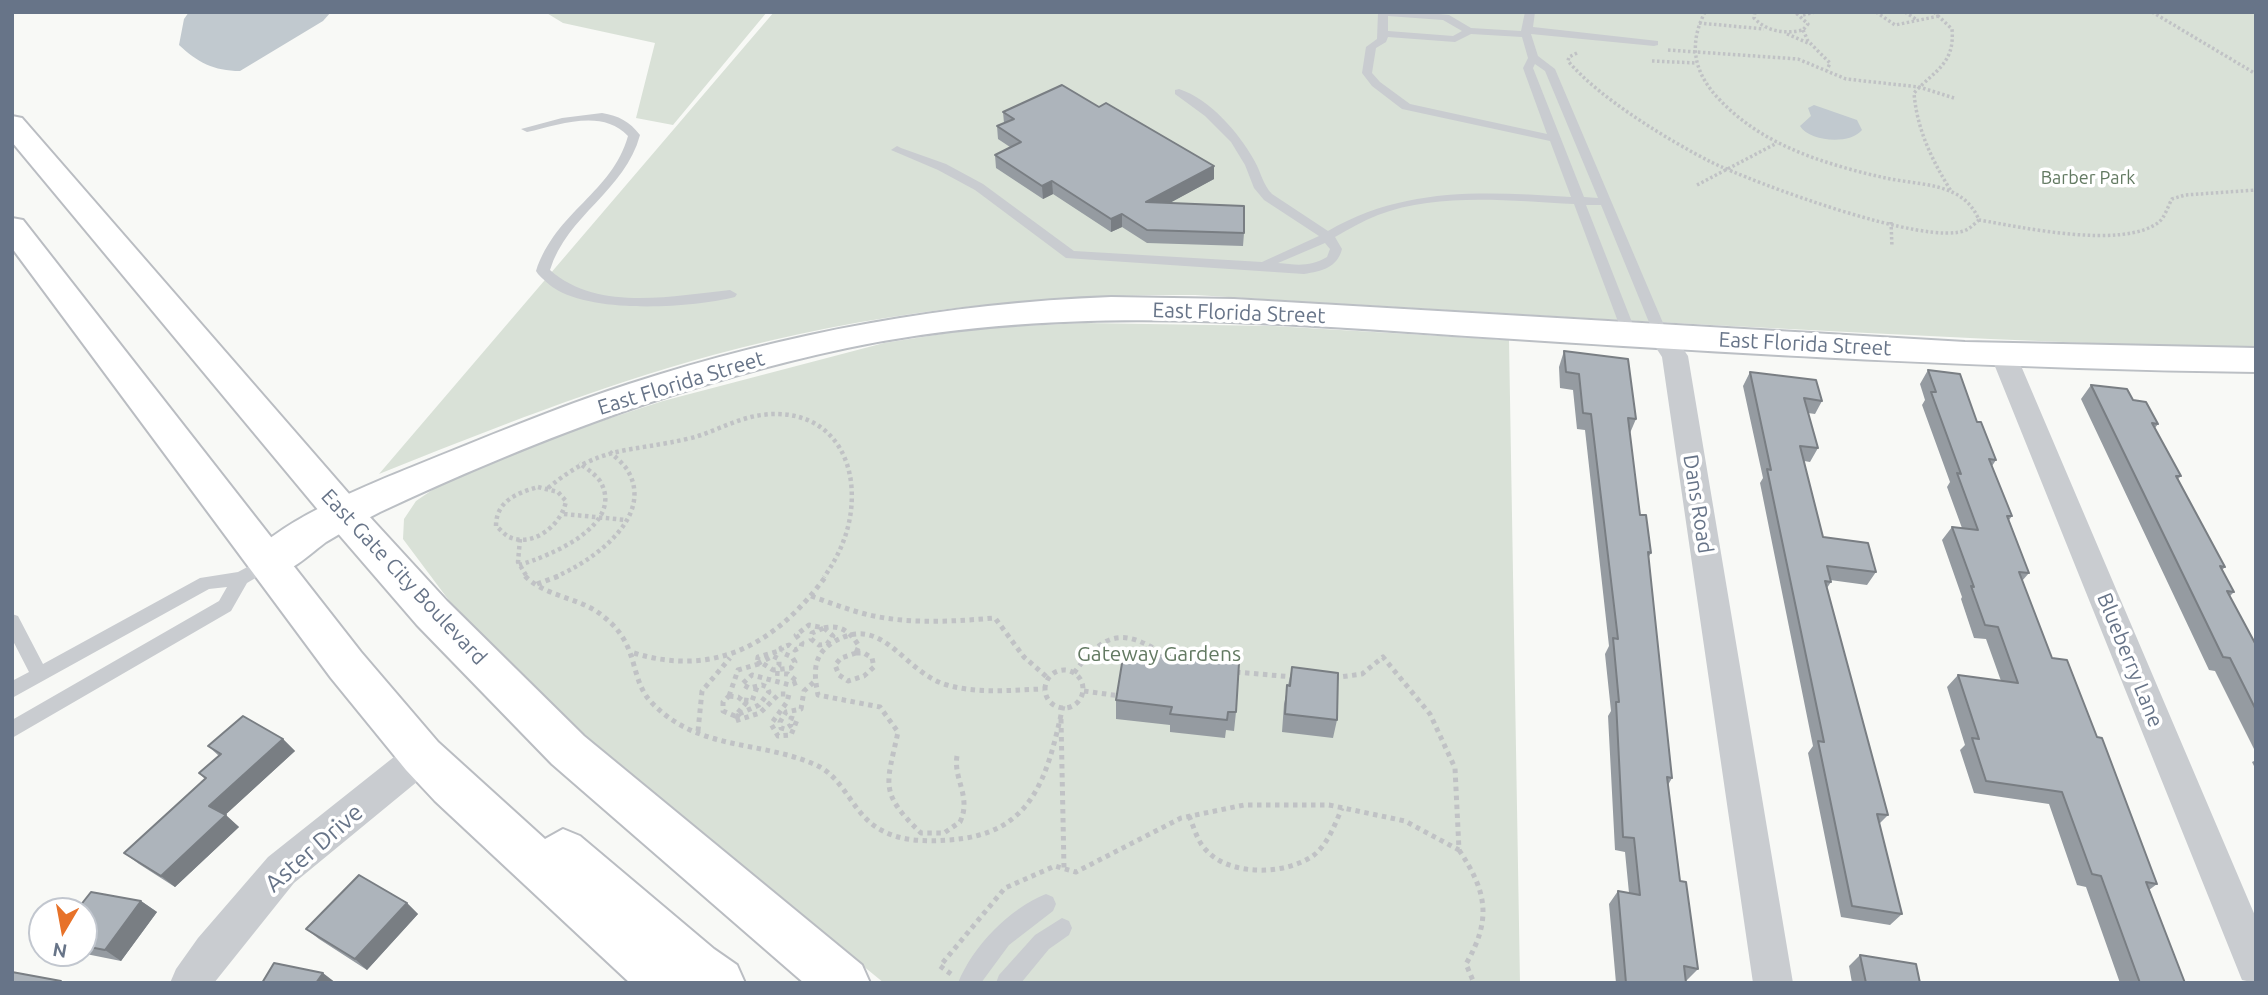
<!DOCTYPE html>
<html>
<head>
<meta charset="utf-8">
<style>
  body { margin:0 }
  #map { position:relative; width:2268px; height:995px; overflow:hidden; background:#f8f9f6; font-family:Ubuntu,sans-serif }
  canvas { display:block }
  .frame { position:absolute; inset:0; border:14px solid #677488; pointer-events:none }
  .north { position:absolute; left:28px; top:897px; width:70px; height:70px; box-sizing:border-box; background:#fff; border:2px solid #c2c7cf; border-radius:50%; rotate:190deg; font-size:19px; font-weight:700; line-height:28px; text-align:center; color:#677488 }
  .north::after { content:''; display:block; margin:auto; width:24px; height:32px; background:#e77229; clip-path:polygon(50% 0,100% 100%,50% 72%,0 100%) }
</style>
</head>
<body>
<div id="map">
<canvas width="2268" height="995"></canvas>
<div class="frame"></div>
<div class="north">N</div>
</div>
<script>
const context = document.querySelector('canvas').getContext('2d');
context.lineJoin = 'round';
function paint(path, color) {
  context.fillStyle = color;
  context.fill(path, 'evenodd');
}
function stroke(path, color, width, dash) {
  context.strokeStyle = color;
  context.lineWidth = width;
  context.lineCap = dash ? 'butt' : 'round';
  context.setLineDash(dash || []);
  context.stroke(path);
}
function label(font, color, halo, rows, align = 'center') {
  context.font = font + ' Ubuntu,sans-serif';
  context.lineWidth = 7;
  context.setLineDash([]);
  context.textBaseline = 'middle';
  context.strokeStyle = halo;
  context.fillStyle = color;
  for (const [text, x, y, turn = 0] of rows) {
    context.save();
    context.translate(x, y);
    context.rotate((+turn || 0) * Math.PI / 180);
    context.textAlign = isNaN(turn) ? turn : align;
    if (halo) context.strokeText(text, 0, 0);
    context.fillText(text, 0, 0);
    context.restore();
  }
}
paint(new Path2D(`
  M545 12H767L673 125 636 118 655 43 563 23Z
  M774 12H2256V349C1902 338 1548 316 1195 295 1032 294 871 312 713 355 599 386 489 430 379 474Z
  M1085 323 1273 326 1509 340 1520 983H884L565 723 480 642 403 539 404 519 416 501 441 484 558 435 663 401 884 343 980 328Z`), '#d9e1d7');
paint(new Path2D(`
  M189 12H331L323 21 240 71C214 71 197 62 179 45L184 19Z
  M1814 105 1857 120 1862 130C1850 145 1810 142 1800 126L1811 116 1808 108Z`), '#c1c9cf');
const secondary = new Path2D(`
  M1111 297 1234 299 1965 342 2256 348V372C2008 369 1761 355 1514 339 1286 325 1074 301 847 348 686 382 529 442 380 512 362 521 344 531 326 542 311 553 293 571 274 575 265 577 264 575 255 572L249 561C268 525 372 483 412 467 484 438 555 408 629 384 786 333 946 303 1111 297Z`);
const primary = new Path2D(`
  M12 116 22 118 357 503 447 601 584 736 862 965 870 983H804L552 764 417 625 329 523 12 142Z
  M12 218 23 220 361 652 438 742 545 839 563 829 580 836 714 949 737 965 745 983H630L435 801 406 770 331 678 12 248Z`);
stroke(secondary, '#bbbfc4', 4);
stroke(primary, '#babdc2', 4);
stroke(new Path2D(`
  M1705 12C1688 45 1694 73 1719 99 1745 127 1778 145 1814 158 1837 166 1862 173 1886 178 1908 183 1934 183 1954 193 1966 199 1974 208 1979 220 2021 227 2123 250 2159 222 2165 217 2168 206 2172 199L2185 195 2256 190
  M1755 12 1754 18C1767 32 1785 34 1803 30L1808 24 1795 12
  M1876 12 1895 25 1939 16
  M1905 12 1917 20
  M1934 12 1952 29C1955 64 1935 70 1914 93 1917 130 1932 160 1951 191
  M2152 12 2256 74
  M1803 15 1815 12
  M1699 23 1764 29
  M1803 30 1808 41 1830 63 1827 70
  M1787 34 1808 43
  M1668 50 1798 59 1846 79 1919 87 1954 98
  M1577 53 1569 57 1568 61C1599 98 1668 140 1711 162 1752 182 1928 248 1966 230 1971 228 1975 223 1979 220
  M1652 61 1697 63
  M1697 185 1777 143
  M1891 222 1892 247`), '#c0c2c5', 3.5, [2.5, 2.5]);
stroke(new Path2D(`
  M538 487 558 492 566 501C562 524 534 548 509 537 505 535 500 529 496 526 496 501 517 493 538 487Z
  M548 488C601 444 629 453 691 438 711 433 730 422 751 417 802 405 844 429 851 482 855 517 844 549 824 577
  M564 514 626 520
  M520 539 518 562 527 577
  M519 565C550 556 626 525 600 481 595 474 586 468 579 463
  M555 577C591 562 655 518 628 471 624 464 615 457 609 451`), '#c0c2c5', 4.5, [3.5, 3.5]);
stroke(new Path2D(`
  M525 576C547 598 581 597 604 617 641 646 628 678 652 703 699 752 763 740 818 766 844 779 852 811 876 827 897 841 923 842 948 840 1033 835 1047 778 1063 706
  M537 584 559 576
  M811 596C834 604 856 613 879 617 918 624 957 621 995 618L1024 657 1048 678
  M824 628C841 624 850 632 859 646L856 653
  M824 628 833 636 827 644 819 645 811 639 812 633Z
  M634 653C716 678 777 643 826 576
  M856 653H864L872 658 874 667 864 676 848 681 839 675 835 665 841 658Z
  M1045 689a19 19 0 1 1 38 0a19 19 0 1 1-38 0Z
  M1236 672 1293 677
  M1074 673C1106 629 1126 628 1170 659
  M1084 691 1120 696
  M729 696 738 697 746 703 735 716 723 711V702Z
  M729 696 738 670 762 663 773 670 779 665V659L773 656 757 664 758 657 782 650
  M744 700 752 701 757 687
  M739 714 735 721 760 713 779 694H789L787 702 771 724 778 736 791 735 797 720 791 718V725L785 729 781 728 780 722 786 712 801 709 804 691 815 681
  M739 714 759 705 769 692 767 687 762 685 749 688 742 684 752 675 790 685 798 682 788 674 772 673 773 670 791 668 795 662 792 657 783 653 781 648 789 645 795 650 801 647 802 643 796 635 809 625 824 628
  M1061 719 1064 868
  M698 731 702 691 730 658
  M957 756C953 779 972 797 960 822L944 833H921C878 792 887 784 898 732L880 707 818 695C814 674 812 656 832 643 883 611 902 672 947 685 978 694 1011 690 1043 689
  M1189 816C1194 827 1197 841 1206 850 1230 877 1287 875 1314 855 1328 844 1335 824 1342 808
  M1459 850C1487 892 1492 919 1466 964L1474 983
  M951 974 940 966 1005 888 1055 866 1076 872 1181 818 1244 805H1329L1405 821 1459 850 1455 768 1430 714 1383 657 1362 674 1333 678`), '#c0c2c5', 5, [4.5, 4.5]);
paint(new Path2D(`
  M1419 12 1449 15 1471 28 1521 31 1525 12H1535L1533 27 1658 41V45L1654 46 1531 34 1538 56 1555 69 1669 337 1667 340H1657L1655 337 1601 205H1586L1637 335 1630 340 1623 335 1574 204C1511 201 1438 192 1378 215 1363 221 1349 229 1335 237L1342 249C1337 268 1322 271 1304 274L1066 258 975 190 938 170 891 150 897 146 901 148 946 164 983 184 1074 251 1262 262 1319 236 1264 200 1254 188 1245 165 1231 142 1205 116 1175 94V90L1179 89C1210 99 1239 133 1254 160 1261 172 1263 185 1272 194L1328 231C1406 186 1485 192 1571 197L1550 141 1402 109 1372 86 1362 73 1366 47 1377 39 1378 13ZM1388 16 1443 20 1462 31 1453 36 1388 31ZM1471 34 1522 37 1528 58 1523 68 1547 134 1410 104 1380 82 1372 73 1376 48 1386 42 1388 37 1455 42ZM1535 64 1545 71 1598 198 1584 197 1533 68ZM1325 243 1330 249 1327 257C1310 267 1297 265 1278 263Z
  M602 113C619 116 629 121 640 135 625 191 567 215 550 270 597 312 672 296 730 290L737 294 735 297C691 308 593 314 554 288 549 285 543 279 538 274L536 271C556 211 612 193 628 136 602 108 559 125 527 132L521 129 562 118Z
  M268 556 274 557 276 562 274 567 247 583 231 611 12 738V720L219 601 227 587 209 589 12 698V681L29 672 12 639V614L18 616 43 664 200 578 238 572Z
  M1046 894 1053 897 1056 904 1053 911 1009 945 981 983H958C973 946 1009 909 1046 894Z
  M1062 918 1069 921 1072 928 1069 935 1049 949 1021 983H996L999 975 1035 935Z`), '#c9ccd0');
paint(new Path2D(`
  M1662 328 1671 331 1688 356 1793 983H1753L1662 357 1649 337 1653 331Z
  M2003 345 2012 348 2016 354 2256 918V983L2242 980 1990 354 1994 348Z
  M422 740 435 745 440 756 435 767 294 883 214 983H170L176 969 198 938 268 857 409 745Z`), '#c9ccd0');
paint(secondary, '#fff');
paint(primary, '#fff');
paint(new Path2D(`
  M1099 107 1214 166V179L1169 203 1244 233 1243 246 1147 243 1122 227 1111 232 1053 194 1043 199 996 168 995 155 1010 147 998 139 997 126 1004 123 1003 112Z
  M1564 351 1636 419 1630 433 1640 515 1651 553 1648 558 1672 778 1668 785 1680 881 1698 969 1686 981V983H1616L1609 904 1618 891 1629 893 1625 852 1615 850 1608 716 1611 711 1605 654 1609 646 1585 430 1577 429 1573 390 1560 388 1559 367Z
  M1928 370 1977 422 1996 460 1992 466 2012 516 2009 520 2029 573 2022 581 2052 658 2157 884 2149 890 2185 983H2120L2086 887 2077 885 2049 804 1974 793 1960 750 1965 745 1947 687 1958 675 2001 681 1986 639 1974 638 1961 599 1962 597 1942 540 1952 527 1962 528 1947 487 1950 482 1922 405 1925 400 1920 384Z
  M1750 372 1822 401 1815 414 1808 413 1818 448 1810 462 1804 461 1823 537 1876 572 1867 585 1830 580 1831 582 1827 588 1888 815 1879 824 1902 914 1890 925 1841 917 1808 753 1813 746 1760 483 1763 478 1743 386Z
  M2091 385 2133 400 2158 424 2155 428 2181 476 2178 479 2225 567 2222 570 2234 592 2230 596 2256 645V753L2215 671 2209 670 2081 399Z
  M1292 667 1337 720 1333 738 1282 732 1284 704Z
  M1116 700 1236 712 1234 731 1226 730 1225 738 1170 732V725L1116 719Z
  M283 739 295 751 225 815 239 827 175 887 139 864 124 853 205 779 199 773 219 756 208 746Z
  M2256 760V770L2252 762Z
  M141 901 157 912 121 961 81 953H84V911Z
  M407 903 418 914 367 970 319 939 306 929Z
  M1860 955 1920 983H1852L1849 966Z`), '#959ba1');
paint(new Path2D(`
  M1214 166V179L1146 216V202Z
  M1052 181 1053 194 1043 199 1042 186Z
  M1122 214V227L1111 232V219Z
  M283 739 295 751 223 817 209 806Z
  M226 815 239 827 175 887 161 876Z
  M141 901 157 912 121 961 105 950Z
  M407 903 418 914 367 970 355 959Z
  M323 973 336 983H316Z`), '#797e83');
const building = new Path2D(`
  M1062 85 1099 107 1106 103 1214 166 1146 202 1244 206V233L1147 230 1122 214 1111 219 1052 181 1042 186 995 155 1021 142 997 126 1014 119 1003 112Z
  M1564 351 1628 359 1636 419 1628 418 1640 515H1646L1651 553 1648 552 1672 778 1667 777 1680 881 1686 882 1698 969 1684 966 1686 983H1626L1618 891 1640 895 1634 838 1623 837 1616 702H1619L1613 638 1618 639 1591 414 1583 413 1579 374 1566 372Z
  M1928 370 1960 374 1977 422H1981L1996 460 1989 459 2012 516H2007L2029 573 2019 572 2052 658 2067 660 2097 737 2102 738 2157 884 2146 882 2185 983H2140L2101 876 2092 874 2062 792 1986 781 1972 738 1979 739 1958 675 2018 683 1998 627 1985 625 1971 586 1974 587 1952 527 1978 530 1957 473 1961 474 1931 392H1936Z
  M1750 372 1816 380 1822 401 1804 398 1818 448 1800 446 1823 537 1868 543 1876 572 1827 566 1831 582 1825 581 1888 815 1877 814 1902 914 1852 906 1818 741 1824 742 1767 469 1771 470Z
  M2091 385 2127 389 2133 400 2146 402 2158 424 2152 423 2181 476H2176L2225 567 2220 566 2234 592 2227 591 2256 645V710L2230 658 2223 657Z
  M1124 651 1239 663 1236 712H1228L1227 720 1170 714 1172 707 1116 700Z
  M1292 667 1338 673 1337 720 1285 714 1287 685 1290 686Z
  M243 716 283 739 209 806 226 815 161 876 124 853 206 778 199 773 221 754 208 746Z
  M359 875 407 903 355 959 306 929Z
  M91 892 141 901 105 950 84 946V911H76Z
  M1860 955 1916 964 1920 983H1866Z
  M274 963 323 973 316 983H262Z
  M12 972 61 981 60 983H12Z`);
paint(building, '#adb4bb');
stroke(building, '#797e83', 2);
label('18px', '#637a62', '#fff', [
  ["Barber Park",2088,178]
]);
label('21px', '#677488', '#fff', [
  ["East Florida Street",1239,313,2],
  ["East Florida Street",1805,344,3],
  ["East Florida Street",681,383,-17],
  ["Dans Road",1698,504,81],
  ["East Gate City Boulevard",404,577,47],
  ["Blueberry Lane",2130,660,68]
]);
label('21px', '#637a62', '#fff', [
  ["Gateway Gardens",1159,654]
]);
label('24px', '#677488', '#fff', [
  ["Aster Drive",314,848,-41]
]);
</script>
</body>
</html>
